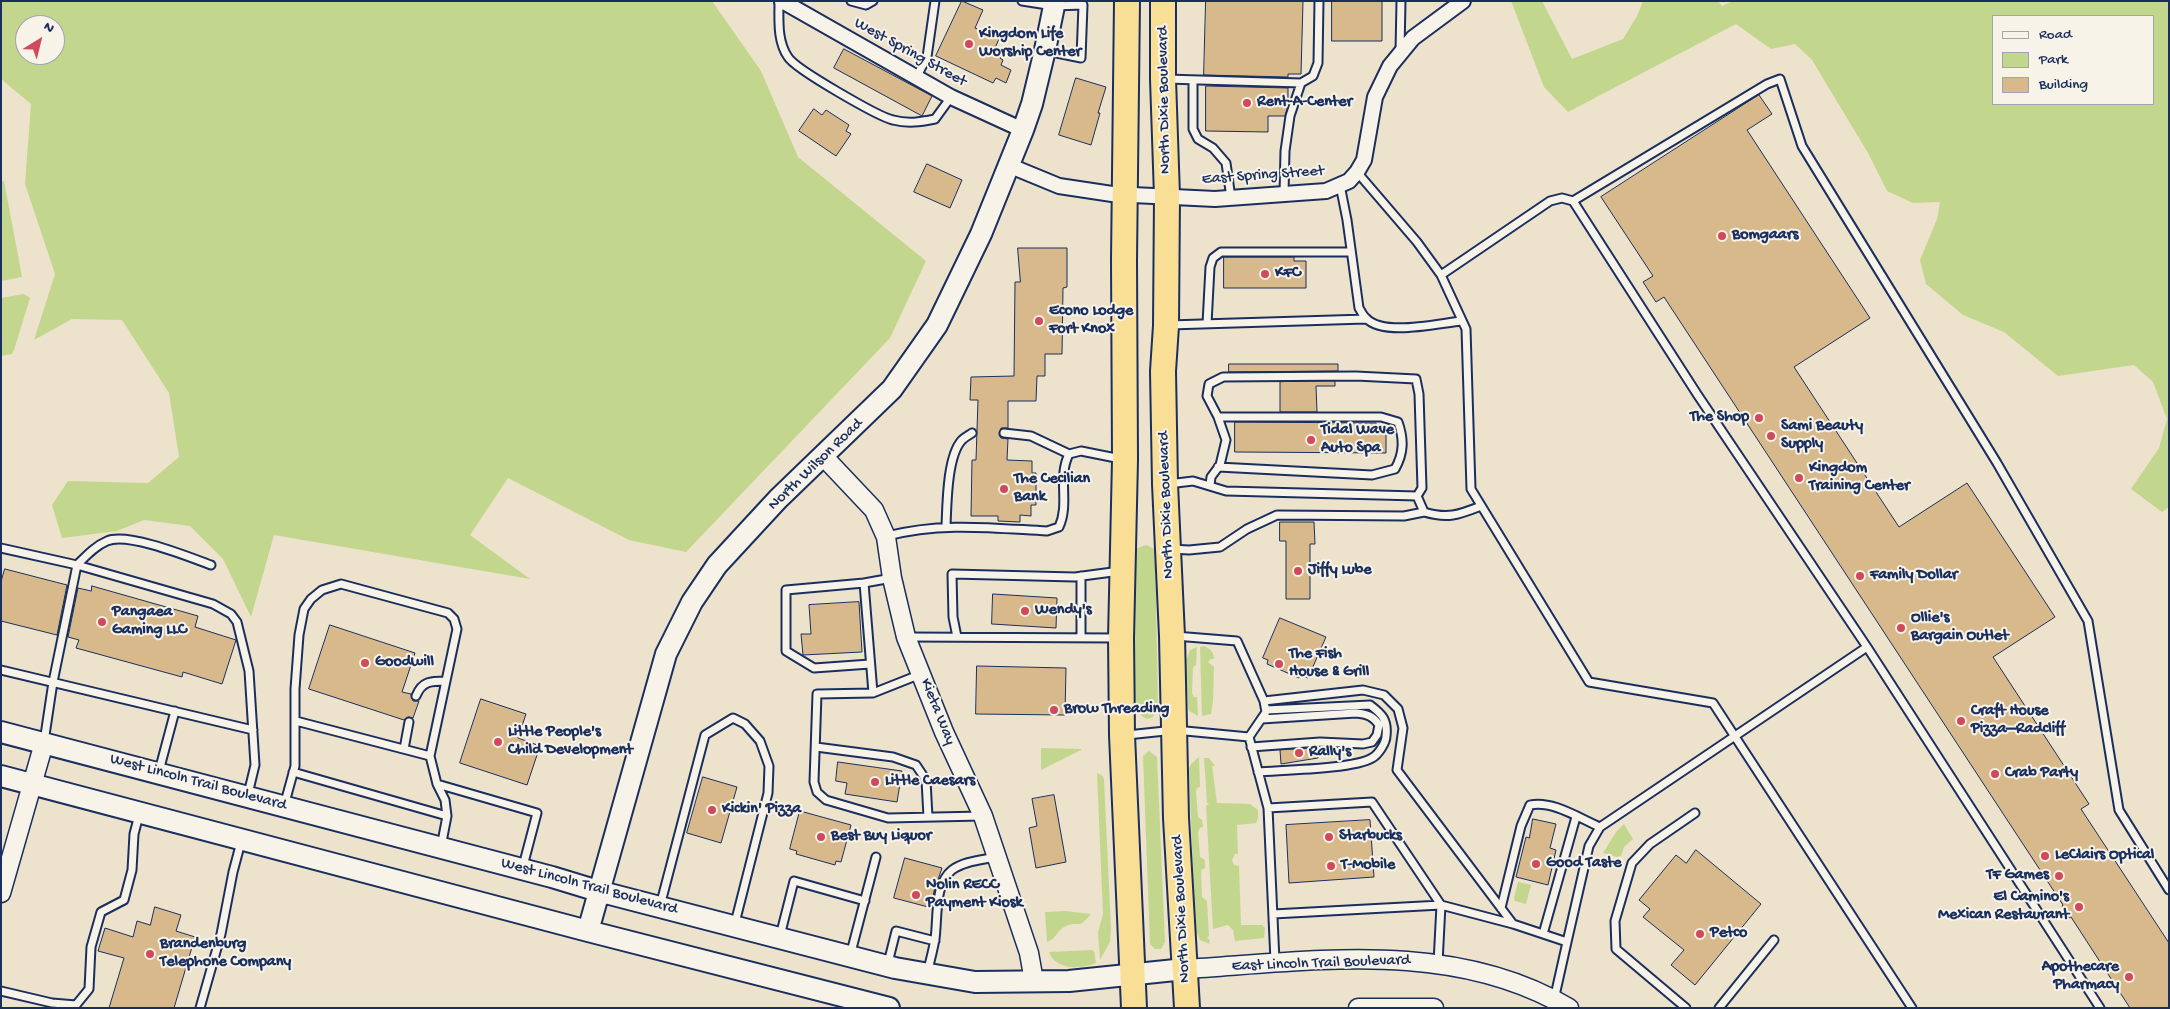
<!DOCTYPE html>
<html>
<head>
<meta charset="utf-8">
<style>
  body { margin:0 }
  #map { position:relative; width:2170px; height:1009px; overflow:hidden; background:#ede2cc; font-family:"Gochi Hand",sans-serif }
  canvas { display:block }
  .frame { position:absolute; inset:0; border:2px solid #1b2f5e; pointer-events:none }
  .legend { position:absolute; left:1992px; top:15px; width:162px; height:90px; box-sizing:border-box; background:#f7f3e8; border:1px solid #9fa5b1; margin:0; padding:6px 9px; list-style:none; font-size:15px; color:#1b2f5e }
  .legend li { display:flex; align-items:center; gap:10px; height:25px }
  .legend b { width:25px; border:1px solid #9fa5b1 }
  .north { position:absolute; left:15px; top:15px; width:50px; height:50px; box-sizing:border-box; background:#f7f3e8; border:1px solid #9fa5b1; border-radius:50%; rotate:36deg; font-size:14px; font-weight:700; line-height:20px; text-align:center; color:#1b2f5e }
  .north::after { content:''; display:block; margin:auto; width:18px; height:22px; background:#d1495b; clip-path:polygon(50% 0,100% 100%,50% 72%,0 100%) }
</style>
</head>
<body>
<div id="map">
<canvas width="2170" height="1009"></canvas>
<div class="frame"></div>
<ul class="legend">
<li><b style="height:6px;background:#f7f3e8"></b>Road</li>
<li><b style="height:14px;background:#c2d78d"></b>Park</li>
<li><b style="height:14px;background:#d7b98b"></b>Building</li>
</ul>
<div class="north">N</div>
</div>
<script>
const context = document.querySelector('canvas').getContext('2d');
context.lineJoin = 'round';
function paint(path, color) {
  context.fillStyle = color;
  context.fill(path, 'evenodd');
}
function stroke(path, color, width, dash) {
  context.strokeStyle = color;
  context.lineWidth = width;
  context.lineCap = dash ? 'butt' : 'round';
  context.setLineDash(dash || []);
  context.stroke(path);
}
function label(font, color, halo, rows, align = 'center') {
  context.font = font + ' "Gochi Hand",sans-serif';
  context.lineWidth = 4;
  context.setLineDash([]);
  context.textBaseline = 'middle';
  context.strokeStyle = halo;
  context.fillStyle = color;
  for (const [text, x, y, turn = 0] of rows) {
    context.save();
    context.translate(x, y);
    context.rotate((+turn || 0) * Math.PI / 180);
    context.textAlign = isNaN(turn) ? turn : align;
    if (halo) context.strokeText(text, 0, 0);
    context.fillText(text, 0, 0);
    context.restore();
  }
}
paint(new Path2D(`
  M1 1H712L761 71 798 157 926 261 890 338 686 552 629 540 508 478 470 535 530 579 274 535 251 617 223 559 190 526 144 520 117 531 62 538 52 505 68 481 148 483 179 457 169 393 122 320 72 319 34 340 55 274 25 184 31 104 1 79ZM25 25H55V55H25Z
  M1511 1H1542L1572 59 1623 39 1637 16 1643 1H1718L1722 6 1733 1H2169V507L2162 512 2131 489 2159 448 2167 419 2153 382 2134 365 2058 376 2004 332 1963 315 1926 284 1920 260 1937 219 1940 202 1913 203 1887 191 1868 153 1812 60 1795 44 1771 49 1736 24 1568 112 1544 87ZM1994 16H2154V104H1994Z
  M4 181 22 277 1 281V182Z
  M24 294 30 298 14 350 12 354 1 356V298Z
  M1146 545 1155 549 1158 705 1153 717 1148 719C1144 718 1141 716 1139 712 1127 692 1132 576 1135 549Z
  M1204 646C1210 649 1214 652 1214 659H1211L1208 662 1214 667 1213 701 1211 714 1202 716 1200 647Z
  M1197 647 1196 665 1193 667 1192 693 1194 697H1197L1198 716 1189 711 1188 706 1186 661 1190 650Z
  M1041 748 1081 749V750L1041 770Z
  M1149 751 1157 757 1165 942 1161 949H1155L1150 944 1143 756Z
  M1199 757 1200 787 1197 788 1196 791 1198 817 1202 820 1203 827 1200 828 1198 832 1200 857 1205 860V868L1201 870 1202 897 1207 901 1209 936 1207 939H1209L1210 944 1200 940 1195 928 1189 769 1191 764Z
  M1204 758H1209L1215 766H1212L1217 803 1250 804 1258 810V818L1256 823 1237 825 1238 854H1235L1232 860 1234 865 1239 866 1241 925H1262L1265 928 1264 938 1235 941 1233 930 1228 925 1213 929 1206 806 1209 804 1207 803Z
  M1097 773 1103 776 1104 780 1111 929 1110 942 1100 960 1098 932 1103 914Z
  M1624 824 1633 839 1624 847 1621 856 1617 857 1603 853 1616 832Z
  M1518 882 1531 885 1526 904 1515 901 1514 898Z
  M1066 911 1091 914C1077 931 1079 920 1066 926 1058 929 1056 939 1047 942L1045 912Z
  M1092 950 1094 951 1096 963C1081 969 1056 971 1049 952Z`), '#c2d78d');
const building = new Path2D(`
  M962 1 983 10 975 28 999 39 995 48 1002 52 1000 58 1003 60 1001 65 1011 70 1006 83 996 78 993 83 936 56Z
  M1206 1H1303L1301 74H1288V77L1204 75Z
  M1332 1H1382V41H1332Z
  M844 49 932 96 922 116 834 68Z
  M1076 78 1106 87 1098 113H1100L1091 145 1059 135Z
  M1206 86 1288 88V106L1285 116H1268V132L1206 131Z
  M1759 95 1772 114 1747 130 1870 318 1794 367 1899 527 1967 483 2055 617 1993 657 2089 804 2081 809 2169 943V1008H2130L2071 917 2069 918 2062 906 2063 905 1664 297 1656 302 1643 282 1653 276 1601 197Z
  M814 109 822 115 826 110 849 125 846 131 851 134 836 156 799 131Z
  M927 164 962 180 950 208 914 192Z
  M1018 248H1067V287L1063 288 1062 354H1045V376H1037L1036 401H1008V428H1001L999 435 1001 438 1008 439 1007 460 1032 461V473H1036V505H1031V516L1020 515V522L998 521V516H971L972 460H976L978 400H970L971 377 1014 376 1015 282H1020Z
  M1224 257H1294V261H1306V288H1224Z
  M1229 364H1338V371L1229 372Z
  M1335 381V386H1316L1317 412H1280V382Z
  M1235 422 1376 423V427H1386V453L1235 452Z
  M1280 522H1314L1315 544H1310V599H1286V541H1280Z
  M5 569 67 585 57 635 1 621V582Z
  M92 586 198 616 195 627 236 640 222 684 183 672 182 677 76 648 79 640 68 637 78 588 91 591Z
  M993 594 1057 598 1056 628 992 624Z
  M859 602 862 652 803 655 801 634H811L809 605Z
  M1280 618 1326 637 1308 678 1301 675 1299 678 1267 664 1268 660 1263 658Z
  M330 625 415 653 402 692 411 694 413 701H419L413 718 408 717 404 720 309 689Z
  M977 666 1066 668 1065 715 976 714Z
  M481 699 526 714 518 738 540 746 527 785 460 763Z
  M1317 748 1318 758 1281 764 1280 750Z
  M838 762 902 771 897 802 845 794 847 783 836 781Z
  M703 777 737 787 721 843 687 833Z
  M1054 795 1066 862 1036 868 1029 828 1037 826 1032 799Z
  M800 811 851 825 841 862 836 861 835 865 796 854 797 851 790 849Z
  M1533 819 1556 824 1550 848 1556 850 1548 885 1516 877 1526 837 1529 838Z
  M1370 820 1374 877 1289 883 1286 825Z
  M1696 850 1761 904 1695 985 1671 965 1684 950 1643 917 1650 909 1639 900 1676 855 1686 863Z
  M905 858 942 868 934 891 932 908 894 898Z
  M155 907 181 915 176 931 195 937 174 1008H109L124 958 98 951 105 928 133 937 137 921 150 925Z`);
paint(building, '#d7b98b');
stroke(building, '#1b2f5e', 1);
const service = new Path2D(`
  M779 1C779 20 777 41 788 57 795 69 879 117 893 120 908 124 920 122 935 119L951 97
  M851 1 866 5 873 1
  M1022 1 1054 6 1083 5 1081 58 1047 51
  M1400 52 1401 1
  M917 76 927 57 935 1
  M1166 79 1301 83 1313 76 1318 63 1319 1
  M1193 80V129L1198 139 1213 148 1226 163 1231 198
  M1357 172 1417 242 1441 275 1466 329 1471 489 1589 682 1713 703 1912 1008
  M1340 185 1347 220 1359 308C1361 311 1363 316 1366 318 1383 337 1439 323 1462 321
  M1284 194 1285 151 1290 116 1301 83
  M1573 201 1697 394 1867 647 2100 1008
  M1441 275 1550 201 1562 198 1573 201 1767 84 1780 79 1802 146 1997 463 2088 621 2119 810 2169 890
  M1207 324 1210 267 1213 258 1221 252H1351
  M1169 325 1366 319
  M1218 417H1381L1398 422C1404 439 1404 453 1395 469L1372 475 1218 467
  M1004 433 1031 436 1069 454
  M1168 484 1193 481 1226 491 1417 496 1422 488 1419 394 1416 379 1356 376 1223 377 1209 384 1207 396 1218 417 1226 440 1220 465 1211 477 1210 485
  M1417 496 1424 512C1448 519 1458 515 1481 506
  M946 526C947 504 947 456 962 440 965 437 969 435 972 433
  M887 536C941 522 991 528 1047 531L1059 527C1070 503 1057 478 1069 454L1081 451 1121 459
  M1 548 77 565 53 682 44 742
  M1171 549 1189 550 1220 547 1247 529 1277 515 1404 516 1424 512
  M77 565 213 604 231 614 237 622 249 671 255 765 248 794
  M77 565C86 556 95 546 107 541 128 532 189 557 211 565
  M1081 576V638
  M864 583 892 578
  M906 637 1118 638
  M957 637 953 617 952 574 1075 577 1120 571
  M870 664 814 668 786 651V590L864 583 873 693
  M1 670 253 730
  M921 674 873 693 817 694 814 782 817 792 826 800 888 818 982 816
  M416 696C422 681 431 681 446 681
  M1264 701 1363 690 1384 695 1398 709 1403 728 1397 770 1513 924
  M296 721 430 756
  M1127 735 1175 730 1249 737 1266 712 1264 701 1237 641 1175 636
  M1249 737 1268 808 1275 961
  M816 747 893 757 916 765 926 780 928 817
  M1251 747 1320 742 1363 744 1372 742 1377 735 1379 725C1373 716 1367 714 1356 713L1262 719
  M404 749 409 722
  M159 771 175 711
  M293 772 447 816
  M1258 772C1283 770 1354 769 1372 758 1378 755 1386 743 1386 736 1388 720 1382 714 1370 705L1266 710
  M437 784 537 813 523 866
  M284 806 295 766V689L299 635 304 609 311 599 322 590 341 584 448 613 454 619 457 629 430 756 437 784 445 800 447 816 441 847
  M1268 808 1372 802 1441 905 1438 963
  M660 906 705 735 733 718 745 724 760 741 769 766 768 793 735 923
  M1501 908 1521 826 1530 805C1552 800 1579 818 1600 827
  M1273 914 1441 905 1513 924 1567 942 1554 1000
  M1543 934 1576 817
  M780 936 794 881 865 901
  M1567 942 1589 846 1600 827 1867 647
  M850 956 876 857
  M888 963 896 931 935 941
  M927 973C930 962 933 950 935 939 938 918 934 884 952 870 964 861 982 860 996 857
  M1 991 52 1003 76 1005 89 989 91 947 101 912 124 900 132 870 134 834 139 815
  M200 1008 221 934 233 872 241 842
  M1686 1008 1616 949 1615 921 1632 863 1650 844 1695 813
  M1719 1008 1774 940`);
const minor = new Path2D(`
  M782 1 951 97 1023 130
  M1008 165 1059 186 1112 194 1215 199 1326 191 1349 181 1357 172 1364 160 1375 97 1390 66 1413 38 1463 1`);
const tertiary = new Path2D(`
  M823 456 874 510 886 537 892 578 906 637 944 732 983 816 1029 953 1034 981
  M1 893 44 743
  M1185 969C1314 961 1453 939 1569 1008
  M1358 1008H1434`);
const secondary = new Path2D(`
  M1 732 552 877 598 891 895 968 975 982 1069 981 1185 969
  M1 776 588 931 889 1008
  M588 931 666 654 692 602 717 565 778 499 892 389 937 325 981 234 1023 130 1032 104 1045 50 1055 1`);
const trunk = new Path2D(`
  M1127 1 1124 260 1125 460 1121 638 1122 735 1134 1008
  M1163 1V79L1167 196 1166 326 1163 371 1165 484 1172 636 1176 818 1187 1008`);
stroke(service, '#1b2f5e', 11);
stroke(minor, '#1b2f5e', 18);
stroke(tertiary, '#1b2f5e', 21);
stroke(secondary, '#1b2f5e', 24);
stroke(trunk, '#1b2f5e', 28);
stroke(service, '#f7f3e8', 7);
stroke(minor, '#f7f3e8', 14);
stroke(tertiary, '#f7f3e8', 18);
stroke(secondary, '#f7f3e8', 20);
stroke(trunk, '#f9df96', 24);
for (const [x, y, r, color] of [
  [969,44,5,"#d1495b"],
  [1247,103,5,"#d1495b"],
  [1722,236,5,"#d1495b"],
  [1265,274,5,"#d1495b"],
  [1039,321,5,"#d1495b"],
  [1759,418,5,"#d1495b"],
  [1771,436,5,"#d1495b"],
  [1311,440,5,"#d1495b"],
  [1799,478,5,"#d1495b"],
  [1004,489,5,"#d1495b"],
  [1298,571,5,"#d1495b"],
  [1860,576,5,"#d1495b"],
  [1025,611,5,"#d1495b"],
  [102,622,5,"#d1495b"],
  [1901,628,5,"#d1495b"],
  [365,663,5,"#d1495b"],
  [1279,664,5,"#d1495b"],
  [1054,710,5,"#d1495b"],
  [1961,721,5,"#d1495b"],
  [498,742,5,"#d1495b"],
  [1299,753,5,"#d1495b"],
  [1995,774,5,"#d1495b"],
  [875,782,5,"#d1495b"],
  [712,810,5,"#d1495b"],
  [821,837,5,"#d1495b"],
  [1329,837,5,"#d1495b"],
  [2045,856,5,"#d1495b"],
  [1536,864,5,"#d1495b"],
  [1331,866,5,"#d1495b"],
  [2059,876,5,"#d1495b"],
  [916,895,5,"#d1495b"],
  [2079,907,5,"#d1495b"],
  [1700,934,5,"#d1495b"],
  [150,954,5,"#d1495b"],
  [2129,977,5,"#d1495b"]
]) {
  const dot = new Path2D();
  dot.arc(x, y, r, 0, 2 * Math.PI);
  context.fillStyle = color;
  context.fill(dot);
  stroke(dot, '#f7f3e8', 2);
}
label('bold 16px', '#1b2f5e', '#f7f3e8', [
  ["Kingdom Life",979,35],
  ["Worship Center",979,53],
  ["Rent-A-Center",1257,103],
  ["Bomgaars",1732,236],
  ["KFC",1275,274],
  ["Econo Lodge",1049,312],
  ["Fort Knox",1049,330],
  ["The Shop",1749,418,"right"],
  ["Sami Beauty",1781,427],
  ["Supply",1781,445],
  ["Tidal Wave",1321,431],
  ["Auto Spa",1321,449],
  ["Kingdom",1809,469],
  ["Training Center",1809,487],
  ["The Cecilian",1014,480],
  ["Bank",1014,498],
  ["Jiffy Lube",1308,571],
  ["Family Dollar",1870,576],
  ["Wendy's",1035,611],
  ["Pangaea",112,613],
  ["Gaming LLC",112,631],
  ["Ollie's",1911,619],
  ["Bargain Outlet",1911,637],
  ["The Fish",1289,655],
  ["House & Grill",1289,673],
  ["Goodwill",375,663],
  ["Brow Threading",1064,710],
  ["Craft House",1971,712],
  ["Pizza–Radcliff",1971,730],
  ["Little People's",508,733],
  ["Child Development",508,751],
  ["Rally's",1309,753],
  ["Crab Party",2005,774],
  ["Little Caesars",885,782],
  ["Kickin' Pizza",722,810],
  ["Best Buy Liquor",831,837],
  ["Starbucks",1339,837],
  ["LeClairs Optical",2055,856],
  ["Good Taste",1546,864],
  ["T-Mobile",1341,866],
  ["TF Games",2049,876,"right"],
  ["Nolin RECC",926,886],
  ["Payment Kiosk",926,904],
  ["El Camino's",2069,898,"right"],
  ["Mexican Restaurant",2069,916,"right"],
  ["Petco",1710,934],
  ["Brandenburg",160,945],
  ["Telephone Company",160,963],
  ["Apothecare",2119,968,"right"],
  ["Pharmacy",2119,986,"right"]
], 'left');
label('16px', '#1b2f5e', '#f7f3e8', [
  ["West Spring Street",910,53,29],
  ["North Dixie Boulevard",1165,100,-91],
  ["East Spring Street",1263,176,-4],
  ["North Wilson Road",816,465,-44],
  ["North Dixie Boulevard",1167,505,-92],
  ["Kieta Way",937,712,68],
  ["West Lincoln Trail Boulevard",198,783,15],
  ["West Lincoln Trail Boulevard",589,887,15],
  ["North Dixie Boulevard",1182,909,-93],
  ["East Lincoln Trail Boulevard",1321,964,-2]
]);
</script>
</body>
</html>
